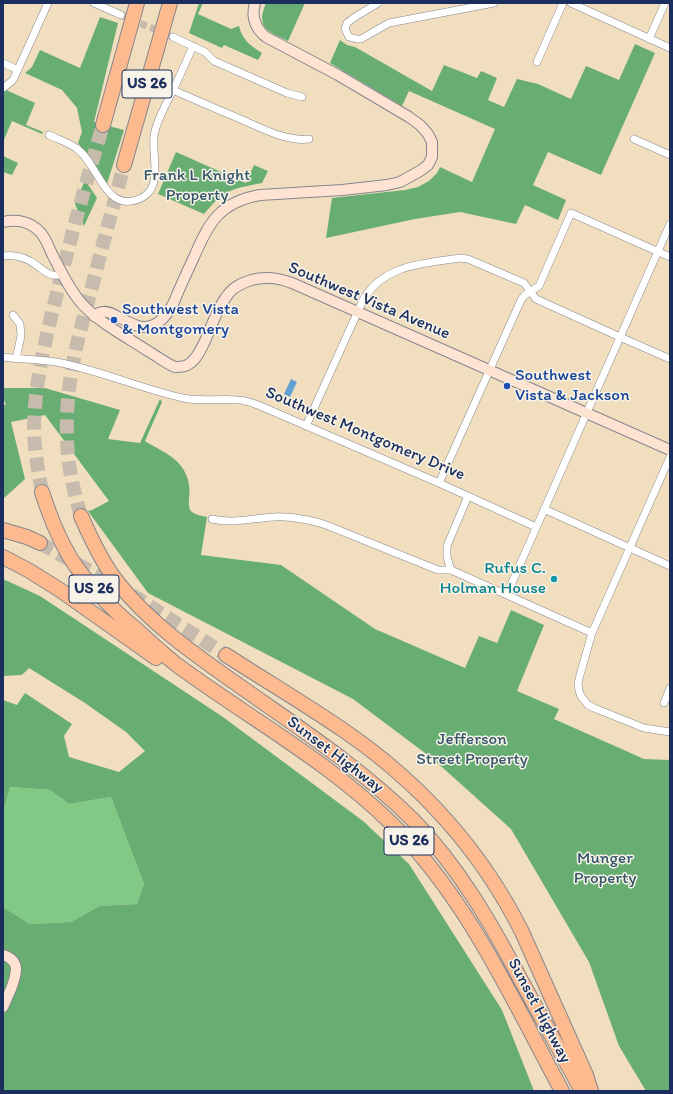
<!DOCTYPE html>
<html>
<head>
<meta charset="utf-8">
<style>
  body { margin:0 }
  #map { position:relative; width:673px; height:1094px; overflow:hidden; background:#f1debf; font-family:Itim,sans-serif }
  canvas { display:block }
  .frame { position:absolute; inset:0; border:4px solid #1b2f5e; pointer-events:none }
</style>
</head>
<body>
<div id="map">
<canvas width="673" height="1094"></canvas>
<div class="frame"></div>
</div>
<script>
const context = document.querySelector('canvas').getContext('2d');
context.lineJoin = 'round';
function paint(path, color) {
  context.fillStyle = color;
  context.fill(path, 'evenodd');
}
function stroke(path, color, width, dash) {
  context.strokeStyle = color;
  context.lineWidth = width;
  context.lineCap = dash ? 'butt' : 'round';
  context.setLineDash(dash || []);
  context.stroke(path);
}
function label(font, color, halo, rows, align = 'center') {
  context.font = font + ' Itim,sans-serif';
  context.lineWidth = 3;
  context.setLineDash([]);
  context.textBaseline = 'middle';
  context.strokeStyle = halo;
  context.fillStyle = color;
  for (const [text, x, y, turn = 0] of rows) {
    context.save();
    context.translate(x, y);
    context.rotate((+turn || 0) * Math.PI / 180);
    context.textAlign = isNaN(turn) ? turn : align;
    if (halo) context.strokeText(text, 0, 0);
    context.fillText(text, 0, 0);
    context.restore();
  }
}
paint(new Path2D(`
  M10 787 50 790 69 804 111 797 144 884 137 904 99 906 71 922 30 924 3 907V813Z`), '#81ca86');
paint(new Path2D(`
  M199 3H203L198 14 231 29 239 26C243 41 250 45 262 53L258 60 224 45 222 48 189 33Z
  M266 3H305L288 41C269 32 255 28 266 3Z
  M100 17 118 23 94 122 124 130 107 184 78 143 82 132 77 108 62 90 25 73 32 67 40 50 80 68Z
  M340 40 347 45 355 47 432 91 444 65 477 78 481 71 497 78 488 100 504 107 517 79 538 84 571 99 586 66 619 80 635 44 655 53 601 175 548 152 533 185 566 200 558 220 525 205 516 224 460 212 415 219 326 238 332 198 405 190 418 187 429 181 437 173 440 167 472 182 495 129 409 91 402 106 330 63Z
  M6 90 35 103 26 125 43 132 42 134 12 121 3 142V92Z
  M176 152 246 183 254 165 268 171 262 183C252 185 238 187 228 192 219 196 211 206 204 214L158 194Z
  M3 156 18 163 12 175 3 172Z
  M85 180 97 198 84 226 75 204Z
  M3 388H45L120 410 108 439 140 443 160 399 162 402 145 441C157 449 172 454 181 466 185 471 188 478 189 485 191 493 186 507 192 512 196 515 202 516 207 517L201 555 281 565 375 629 465 668 479 636 497 643 511 610 544 625 517 691 559 709 554 719 644 759 670 760V1091H646L619 1046 589 962 511 829 433 759 353 699 148 593 88 511 92 510 109 501 45 415 11 422 25 479 3 499V405H6L3 397Z
  M3 579 40 596 223 717 363 821 409 864 502 1010 534 1091H3V907L30 924 71 922 99 906 137 904 144 884 111 797 69 804 50 790 10 787 3 813V700L17 705 25 693 72 724 64 736 69 757 119 772 145 751 126 732 85 703 29 668 22 675 3 676Z`), '#68ae73');
paint(new Path2D(`
  M291 379 297 382 290 397 284 394Z`), '#61a1d3');
stroke(new Path2D(`
  M121 15 173 37`), '#c6bbac', 7, [7, 3.5]);
stroke(new Path2D(`
  M42 492C38 470 34 448 34 426 35 375 49 326 61 277 74 226 88 175 103 125
  M81 516C73 489 67 463 67 435 65 383 79 333 93 283 103 243 114 204 124 165
  M40 543 129 593 226 655`), '#c6bbac', 14, [14, 7]);
const street = new Path2D(`
  M94 3 121 15
  M378 3 355 17 347 23 345 29 349 37 356 39H361L389 23 494 3
  M571 3 670 48
  M173 37 205 52 214 61 287 93 302 97
  M649 39 665 3
  M537 62 563 3
  M3 63 18 70
  M3 88 12 81 14 78 48 3
  M173 90C195 100 217 109 238 118 259 127 286 142 309 139
  M49 135C57 139 68 142 76 148 92 159 99 185 113 196 123 205 140 202 149 192 160 179 152 152 154 136 156 121 165 107 171 94 179 78 186 62 193 46
  M634 139 670 155
  M3 256C16 254 29 259 39 267 43 270 47 274 53 275 56 276 59 275 62 274
  M13 315 20 324 21 336 16 359
  M3 357C24 360 46 359 66 364 106 373 143 389 183 398 201 402 220 398 238 400 245 400 252 403 258 405L439 483 536 527
  M306 426 364 298C386 264 423 264 460 258L468 259 524 283 536 299 620 337 670 359
  M670 457 592 633 580 675 578 684 579 691 581 696 588 705 594 708 644 728 670 732
  M439 483 521 300 525 295 539 286 571 213 670 257
  M468 496 447 546V557L451 570 592 633
  M544 509 670 566
  M212 519C232 524 254 518 274 517 288 516 312 520 326 525L438 570H451
  M507 594 670 224
  M664 703 670 688`);
const secondary = new Path2D(`
  M3 222C16 219 30 221 40 232 46 238 49 248 53 256 62 273 70 291 83 305 100 323 128 338 148 351 157 356 165 363 175 367 180 367 185 367 189 364 197 359 201 349 205 341 212 325 218 306 230 292 235 286 243 283 251 280 266 276 278 278 292 283L670 450
  M94 316C97 314 99 312 103 312 109 311 115 315 120 318 126 321 132 324 138 326 156 331 167 316 174 302 180 287 187 272 194 257 209 222 220 202 260 195L342 190 387 185 400 182 420 171 428 165 432 157V142L428 134 420 125 409 117 338 75 266 37C255 28 251 17 255 3
  M3 955C22 961 16 975 11 989 8 995 6 1001 3 1007`);
const highway = new Path2D(`
  M103 125 137 3
  M124 165 170 3
  M42 492C50 517 59 540 73 562 91 589 113 610 137 630 150 642 163 654 177 665 249 718 328 761 392 824 468 899 512 999 562 1091
  M81 516C91 539 103 565 119 584 151 624 193 653 234 682 296 726 360 767 413 820 459 867 492 925 522 982 542 1018 562 1055 582 1091
  M3 530 27 537 40 543
  M3 557 28 570 60 590 156 658
  M226 655C266 681 307 705 346 732 421 784 481 850 522 932L586 1075 591 1091`);
stroke(street, '#86868e', 8);
stroke(secondary, '#86868e', 12);
stroke(highway, '#86868e', 16);
stroke(street, '#fff', 7);
stroke(secondary, '#fee3d2', 10);
stroke(highway, '#fcba8e', 14);
for (const [x, y, r, color] of [
  [114,320,4,"#1a4fb4"],
  [507,386,4,"#1a4fb4"],
  [554,579,4,"#0f9aa8"]
]) {
  const dot = new Path2D();
  dot.arc(x, y, r, 0, 2 * Math.PI);
  context.fillStyle = color;
  context.fill(dot);
  stroke(dot, '#f7f3e8', 1.5);
}
for (const [x, y, w] of [
  [147,84,50],
  [94,589,50],
  [409,841,50]
]) {
  const box = new Path2D();
  box.roundRect(x - w / 2, y - 14, w, 28, 3);
  context.fillStyle = '#f7f3e8';
  context.fill(box);
  stroke(box, '#1b2f5e', 1);
}
label('bold 16px', '#1b2f5e', null, [
  ["US 26",147,84],
  ["US 26",94,589],
  ["US 26",409,841]
]);
label('17px', '#345668', '#f7f3e8', [
  ["Frank L Knight",197,176],
  ["Property",197,196],
  ["Jefferson",472,740],
  ["Street Property",472,760],
  ["Munger",605,859],
  ["Property",605,879]
]);
label('17px', '#1b2f5e', '#f7f3e8', [
  ["Southwest Vista Avenue",369,301,23],
  ["Southwest Montgomery Drive",365,434,23],
  ["Sunset Highway",335,755,37],
  ["Sunset Highway",539,1011,62]
]);
label('17px', '#164399', '#f7f3e8', [
  ["Southwest Vista",122,310],
  ["& Montgomery",122,330],
  ["Southwest",515,376],
  ["Vista & Jackson",515,396]
], 'left');
label('17px', '#0d838f', '#f7f3e8', [
  ["Rufus C.",546,569],
  ["Holman House",546,589]
], 'right');
</script>
</body>
</html>
